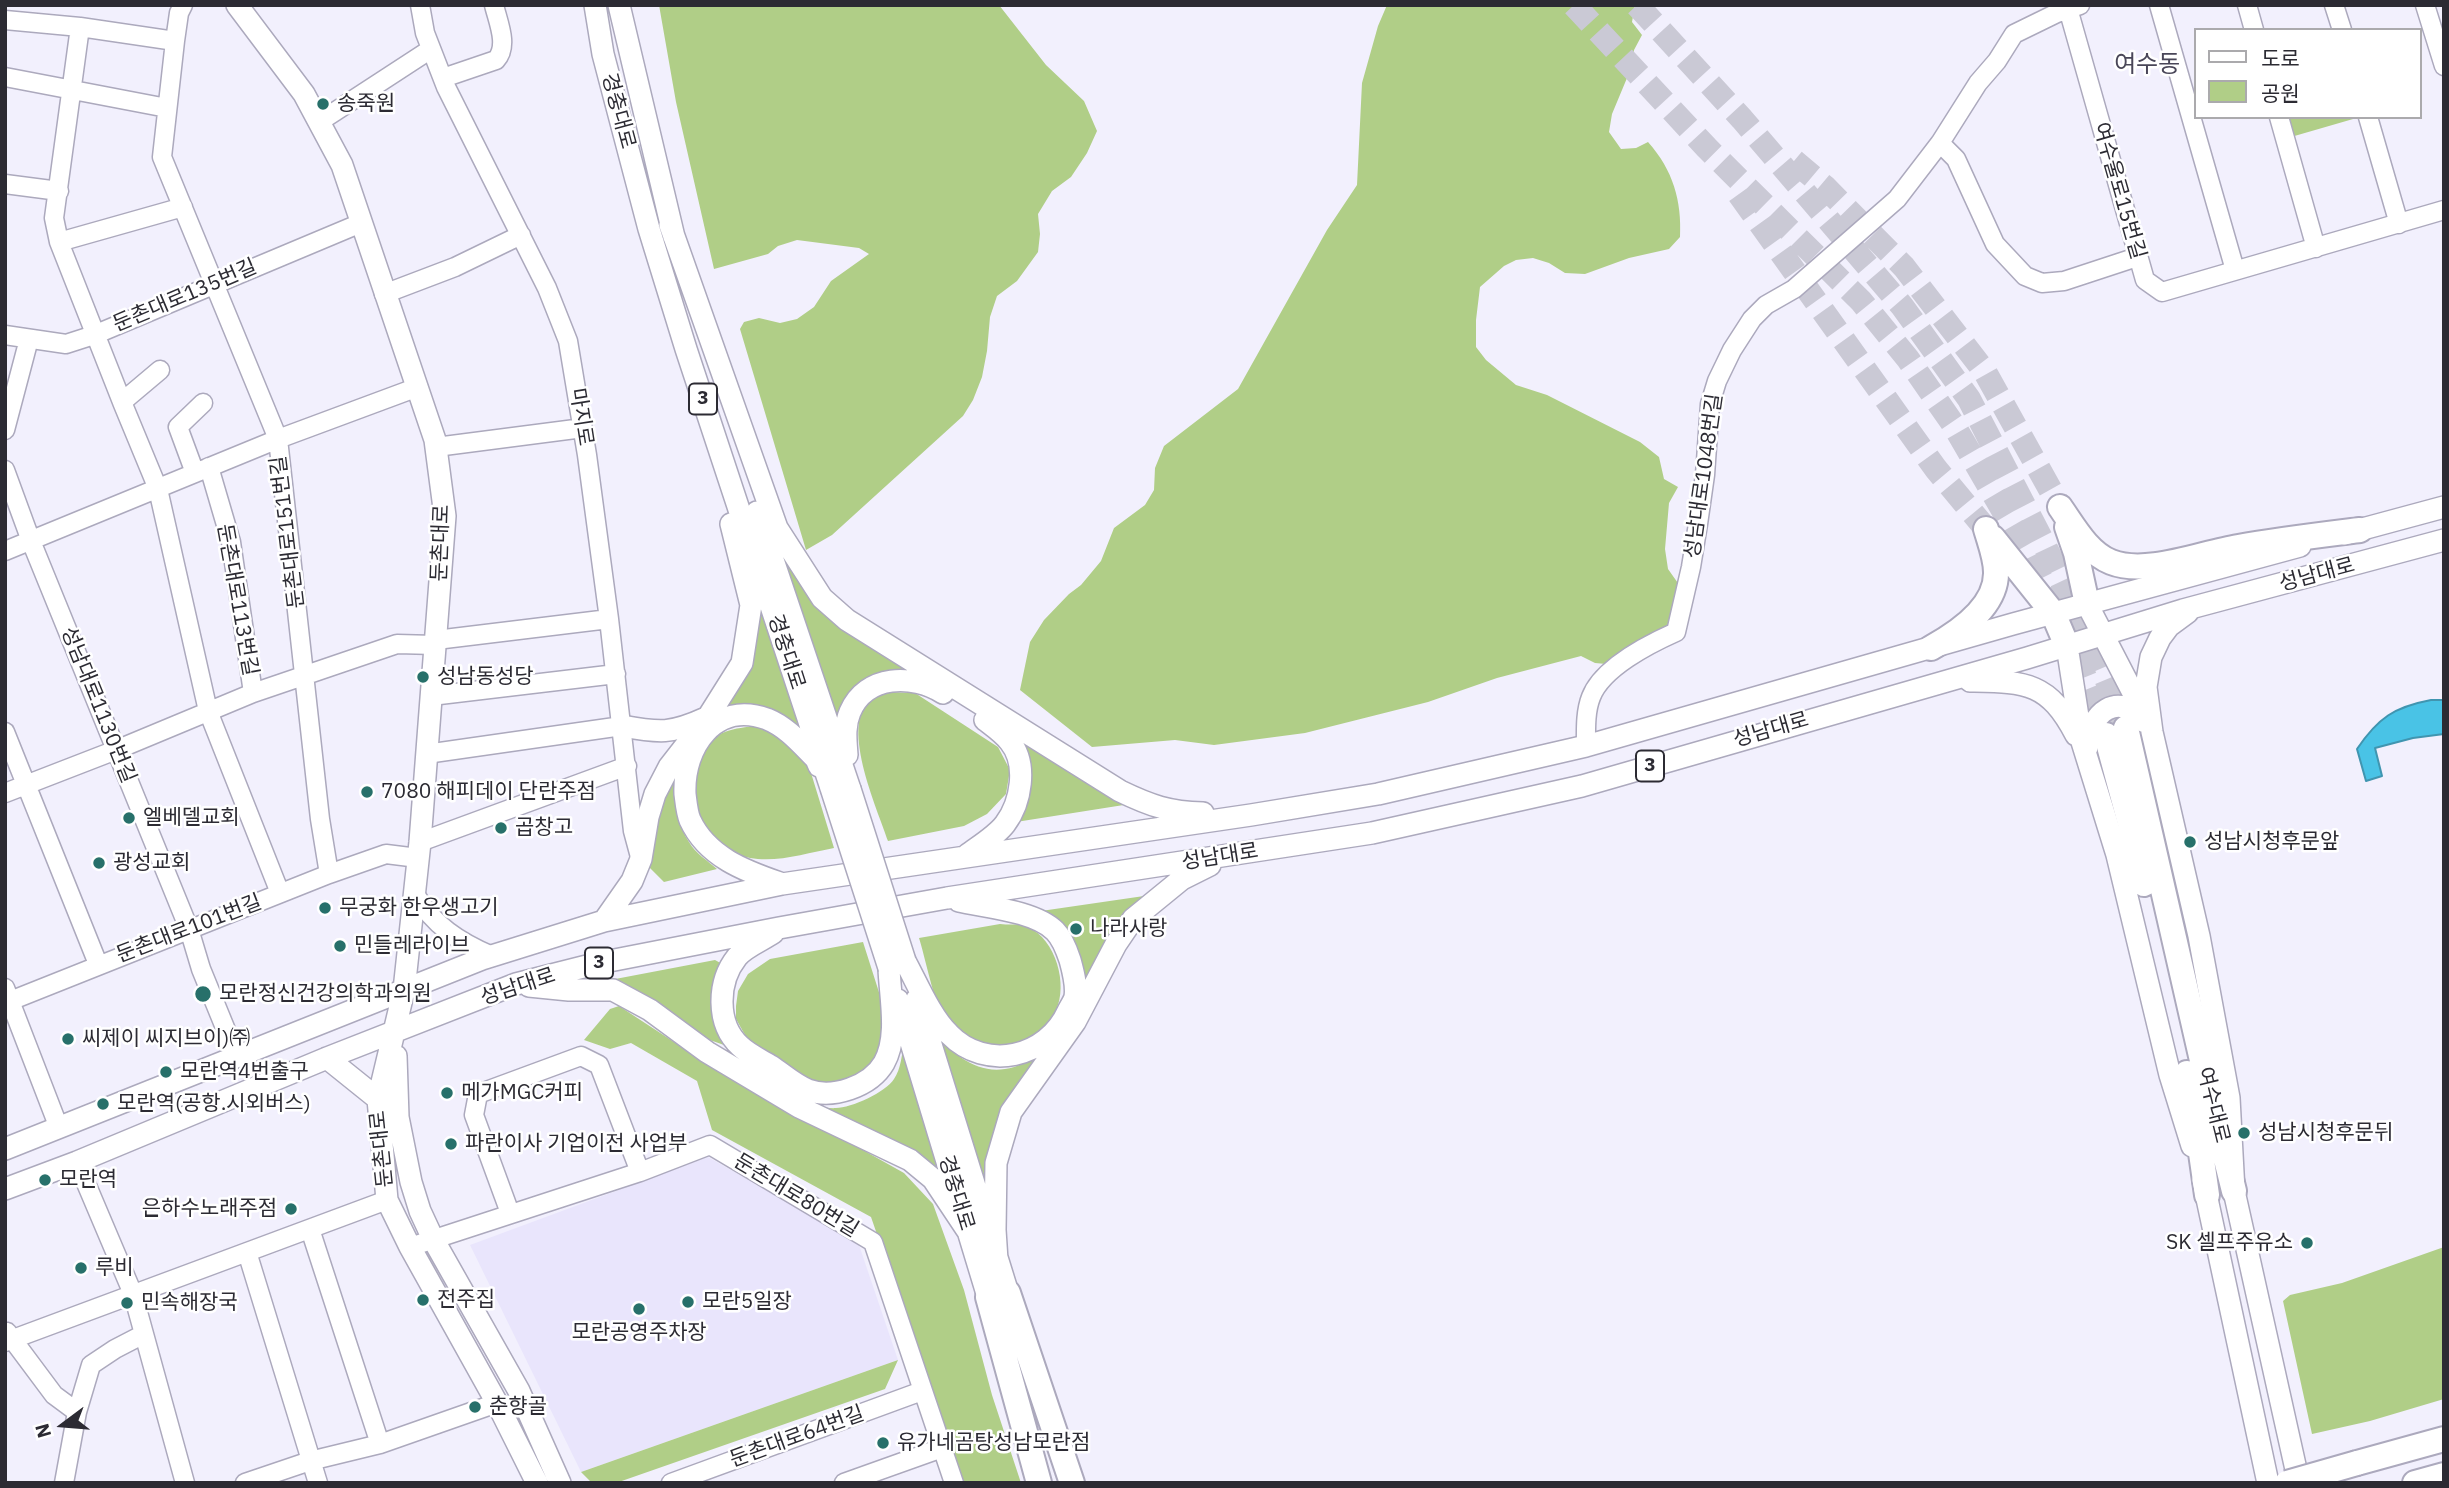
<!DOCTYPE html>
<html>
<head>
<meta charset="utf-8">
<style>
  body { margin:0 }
  #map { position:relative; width:2449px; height:1488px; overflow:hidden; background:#f2f0fd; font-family:"IBM Plex Sans","Noto Sans KR",sans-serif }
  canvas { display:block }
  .frame { position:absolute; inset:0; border:7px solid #2c2b33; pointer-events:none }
  .legend { position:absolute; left:2194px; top:28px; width:228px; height:91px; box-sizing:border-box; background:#fff; border:2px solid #abaaad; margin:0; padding:9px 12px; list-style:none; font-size:21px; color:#2c2b33 }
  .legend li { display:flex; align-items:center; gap:14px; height:35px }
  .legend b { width:35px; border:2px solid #abaaad }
  .north { position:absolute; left:28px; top:1390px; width:70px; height:70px; -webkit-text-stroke:5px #fff; paint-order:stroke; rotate:254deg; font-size:19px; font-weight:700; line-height:28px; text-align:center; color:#2c2b33 }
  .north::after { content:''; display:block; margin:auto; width:24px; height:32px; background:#2c2b33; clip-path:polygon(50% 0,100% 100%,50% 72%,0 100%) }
</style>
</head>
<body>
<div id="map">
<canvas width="2449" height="1488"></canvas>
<div class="frame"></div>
<ul class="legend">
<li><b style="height:9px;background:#fff"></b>도로</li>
<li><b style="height:19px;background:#b0ce87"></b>공원</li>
</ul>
<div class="north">N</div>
</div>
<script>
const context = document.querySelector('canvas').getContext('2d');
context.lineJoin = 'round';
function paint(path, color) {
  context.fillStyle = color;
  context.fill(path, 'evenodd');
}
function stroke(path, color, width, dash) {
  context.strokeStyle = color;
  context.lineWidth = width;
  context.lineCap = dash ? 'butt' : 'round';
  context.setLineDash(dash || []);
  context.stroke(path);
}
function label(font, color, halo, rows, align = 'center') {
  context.font = font + ' "IBM Plex Sans","Noto Sans KR",sans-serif';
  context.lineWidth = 5;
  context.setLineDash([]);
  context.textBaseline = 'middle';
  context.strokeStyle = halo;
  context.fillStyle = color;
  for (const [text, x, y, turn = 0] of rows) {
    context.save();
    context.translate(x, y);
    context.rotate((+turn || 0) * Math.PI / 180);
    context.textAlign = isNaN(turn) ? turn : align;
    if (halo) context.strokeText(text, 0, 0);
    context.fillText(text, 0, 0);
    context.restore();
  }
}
paint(new Path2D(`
  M708 1157 858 1242 898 1360 581 1472 470 1245Z`), '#e9e5fc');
paint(new Path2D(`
  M659 5H999L1046 65 1084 101 1097 131 1087 153 1071 177 1052 191 1038 214 1040 234 1038 252 1017 281 997 296 990 317 987 351 982 377 973 400 963 416 832 535 806 550 740 329 744 322 759 318 780 323 797 319 814 307 831 281 869 254 859 248 797 240 778 246 768 254 714 269 676 102Z
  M1387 5H1635L1632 22 1642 35 1634 50 1632 66 1612 114 1609 132 1621 149 1636 148 1648 142C1673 170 1682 201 1680 237L1669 249 1629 258 1585 274 1565 273 1549 263 1533 258 1516 260 1504 266 1480 287 1476 320V347L1486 360 1516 385 1547 395 1640 442 1659 457 1664 479 1678 487 1669 503 1665 549 1668 569 1680 586 1675 617 1664 630 1606 664 1595 663 1581 656 1497 678 1428 702 1305 733 1214 745 1175 740 1092 747 1020 690 1030 642 1044 620 1069 594 1081 585 1101 561 1114 528 1145 505 1154 490 1155 468 1164 446 1238 389 1327 230 1357 185 1362 83 1378 26Z
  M2286 117H2360L2291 137Z
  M780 555 804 588 917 672 883 676 839 722Z
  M760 599 809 737C768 698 759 710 708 721Z
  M890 692 915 693 998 747 1010 770 1006 794 987 814 964 826 888 841C878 810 836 719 874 697 879 695 885 693 890 692Z
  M761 726 788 741 808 763 834 848C807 853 777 863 750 858 735 855 713 841 706 829 695 812 687 762 702 747 718 730 739 727 761 726Z
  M1009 731 1130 804 1016 822C1038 782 1025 770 1009 731Z
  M686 745C678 778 669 811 689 842 695 853 708 861 717 869L664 882 649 867 657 828 651 803Z
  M1144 896 1114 924 1082 991 1041 911Z
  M1000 924C1007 925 1015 924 1022 925 1053 933 1067 978 1058 1005 1047 1037 1004 1055 974 1043 964 1039 949 1023 942 1014 935 1005 924 953 919 938Z
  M863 942 884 1008V1043L875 1059 861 1075 839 1087 816 1086 749 1042 736 1019V1006L738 991 748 974 770 959Z
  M715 960 724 965 715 1022 724 1045 690 1033 610 980Z
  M619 1006 700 1059 904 1173 933 1204 964 1290 992 1395 1021 1483H963L871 1217 712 1130 697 1081 631 1043 610 1049 584 1040 610 1009Z
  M933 1034C952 1052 976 1074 1005 1069 1017 1068 1030 1059 1042 1055L984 1200Z
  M904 1042 947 1187 804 1102C814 1104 826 1109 836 1108 851 1108 886 1092 894 1079 901 1069 902 1054 904 1042Z
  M2444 1247V1399L2370 1421 2312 1434 2283 1301 2290 1295 2342 1283Z
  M898 1360 885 1389 616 1483H592L581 1472Z`), '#b0ce87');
const water = new Path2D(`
  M2431 700H2444V734L2413 738 2375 748 2382 776 2366 781 2357 749C2378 718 2394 707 2431 700Z`);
paint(water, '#49c3e6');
stroke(water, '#4095b0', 2);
stroke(new Path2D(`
  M1574 5 1707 148 1861 301 1908 359 1953 424 2029 555 2063 623 2093 697 2106 735
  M1637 5 1742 119 1902 306 1969 399 2044 544 2092 645 2126 726
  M1794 161 1825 187 1904 267 1985 372 2060 507
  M1739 194 1936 469 1986 529`), '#cac9d5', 24, [24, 12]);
const minor = new Path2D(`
  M183 5 179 13 175 41 162 157 278 439 320 819 329 874
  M420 5 425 33 446 87 547 288 568 341 587 455 609 619 633 831 640 857
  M2067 5 2145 280 2162 292 2444 210
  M2159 5 2235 270
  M2247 5 2254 30
  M2334 5 2342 30
  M2425 5 2444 66
  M5 20 80 27 175 41
  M80 27 54 218 59 242 122 402
  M5 77 167 108
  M443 78 496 60C509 46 498 22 494 5
  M2279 117 2316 248
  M2368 117 2399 224
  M319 122 431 49
  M1940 143 1956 159 1995 244 2025 276 2042 283 2064 281 2137 257
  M5 184 59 191
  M59 242 183 207
  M384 294 455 267 521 235
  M5 335 66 344 94 335 361 223
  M160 370 122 402 158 489 208 711 280 893
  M5 430 29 339
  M436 447 583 428
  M209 467 231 542 253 693
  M5 470 31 541 189 929 201 969 237 1057
  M195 473 178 427 203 403
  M5 551 278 439 418 387
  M436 640 609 619
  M431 696 616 674
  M5 732 98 964
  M1586 746C1586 731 1585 712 1591 697 1602 668 1649 644 1676 632L1691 567 1698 524 1705 475 1710 404 1717 381 1732 350 1752 319 1766 305 1794 289 1897 199 1940 143 1978 83 1997 61 2014 34 2057 13 2080 5
  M426 754 622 726
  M5 793 116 750 253 693 397 644 435 645
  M420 842 627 766
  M415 894C433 925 459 942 492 956
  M5 988 59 1128
  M5 1003 329 874 386 854 418 858
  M77 1162 133 1294 185 1483
  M510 1213 474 1115 478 1094 581 1056 599 1065 640 1172
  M310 1229 380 1444
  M410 1247 640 1172 710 1145 873 1242 954 1483
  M247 1252 318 1483
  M7 1332 54 1395 77 1412 64 1483
  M5 1342 387 1200
  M77 1412 91 1365 115 1349 144 1334
  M245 1483 310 1461 380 1444 497 1403
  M671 1483 922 1391
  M844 1483 942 1448`);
const major = new Path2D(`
  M237 5 304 94 342 165 435 440 445 516 420 842 404 990 378 1099 387 1200 410 1247 497 1403 537 1483
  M595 5 603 54 649 229 686 349 831 788
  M619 5 674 237
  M670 225 777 528 822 598 847 620 1120 791C1151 806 1169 812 1203 813
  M757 512 850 789
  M2344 534 2444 507
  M2087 604 2144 714
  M2188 612 2169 626 2160 638 2151 657 2146 687 2152 732 2199 936 2229 1098 2234 1191 2299 1483
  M2067 646 2082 742 2117 855 2170 1075 2192 1146
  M1970 681C2025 682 2048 681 2076 735
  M622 726C660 733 671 734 706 718
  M2087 748C2089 713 2118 689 2145 722
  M847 755C846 741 844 726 850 712 866 674 913 674 943 693
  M967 855C979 846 996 836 1005 824 1021 803 1028 764 1010 742 1003 733 994 727 985 720
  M780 883C745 871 707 857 690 820 687 813 686 802 685 794 683 747 715 700 767 719 787 727 801 744 816 759L819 766
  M604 921 632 881 641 859 648 817 655 794 669 767 708 717 742 663 751 605 731 524
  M773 933C763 940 745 947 737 957 717 982 716 1024 740 1046 748 1054 761 1060 771 1066 783 1074 795 1085 808 1090 832 1099 870 1087 884 1063 899 1036 890 998 889 968
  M905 961C917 983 931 1017 949 1034 986 1072 1047 1058 1068 1011 1070 1007 1074 1001 1075 997 1077 985 1073 971 1070 960 1067 951 1062 938 1055 931 1035 911 986 907 959 901
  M529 986 569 990H613L650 1010 707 1052 799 1107 910 1160 933 1179 967 1230
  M917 999 1008 1293
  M898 1000 988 1297
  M396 1056 398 1117 411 1182 420 1211 433 1239 519 1391 560 1483
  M327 1058 378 1099
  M5 1149 482 959 604 921 782 884 1251 815 1378 794 1586 746 2013 624 2300 546
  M2203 1180 2268 1483
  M5 1189 77 1162 327 1058 516 984 599 963 779 928 947 898 1372 833 1582 786 2027 658 2183 610 2444 540
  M997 1260 995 1230 996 1163 1011 1112 1075 1022 1116 944 1133 919 1182 879 1210 865`);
const highway = new Path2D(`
  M2060 507C2074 527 2088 553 2111 562 2146 576 2201 553 2238 547 2278 540 2320 535 2360 530
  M2067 527 2076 553 2087 604
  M1993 538 2053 613 2067 646
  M1931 648C1958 633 1997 607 1996 572 1996 558 1990 543 1986 529
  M2126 728 2209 1091 2234 1191
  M2106 735 2130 823 2144 884
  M2187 1073 2194 1104 2207 1195
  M1008 1293 1072 1483
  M988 1297 1039 1483
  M2357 1463 2444 1439
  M2415 1483 2444 1475`);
stroke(minor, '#aca9bd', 21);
stroke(major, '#aca9bd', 24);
stroke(highway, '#aca9bd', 28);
stroke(minor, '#fff', 18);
stroke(major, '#fff', 21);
stroke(highway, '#fff', 24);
const majorBridge = new Path2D(`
  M831 788 889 968
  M850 789 905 961`);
const highwayBridge = new Path2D(`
  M2287 1483 2357 1463`);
stroke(majorBridge, '#aca9bd', 24, []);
stroke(highwayBridge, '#aca9bd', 28, []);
stroke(majorBridge, '#fff', 21);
stroke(highwayBridge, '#fff', 24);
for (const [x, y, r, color] of [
  [323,104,7,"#27706a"],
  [423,677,7,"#27706a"],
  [367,792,7,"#27706a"],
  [129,818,7,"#27706a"],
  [501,828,7,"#27706a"],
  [2190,842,7,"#27706a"],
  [99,863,7,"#27706a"],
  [325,908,7,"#27706a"],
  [1076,929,7,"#27706a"],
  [340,946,7,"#27706a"],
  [203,994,9,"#27706a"],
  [68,1039,7,"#27706a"],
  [166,1072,7,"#27706a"],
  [447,1093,7,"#27706a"],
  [103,1104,7,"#27706a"],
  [2244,1133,7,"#27706a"],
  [451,1144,7,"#27706a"],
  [45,1180,7,"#27706a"],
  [291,1209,7,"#27706a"],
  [2307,1243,7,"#27706a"],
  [81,1268,7,"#27706a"],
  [423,1300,7,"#27706a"],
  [688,1302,7,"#27706a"],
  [127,1303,7,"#27706a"],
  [639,1309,7,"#27706a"],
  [475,1407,7,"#27706a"],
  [883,1443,7,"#27706a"]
]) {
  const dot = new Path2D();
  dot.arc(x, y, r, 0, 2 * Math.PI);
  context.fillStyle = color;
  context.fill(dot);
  stroke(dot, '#fff', 2.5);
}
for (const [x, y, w] of [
  [703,399,28],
  [1650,766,28],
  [599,963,28]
]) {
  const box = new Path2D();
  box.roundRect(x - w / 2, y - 15.5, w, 31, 5);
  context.fillStyle = '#fff';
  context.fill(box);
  stroke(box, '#2c2b33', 2);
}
label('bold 19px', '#2c2b33', null, [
  ["3",703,399],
  ["3",1650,766],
  ["3",599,963]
]);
label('21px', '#2c2b33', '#fff', [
  ["송죽원",337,104],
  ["성남동성당",437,677],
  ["7080 해피데이 단란주점",381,792],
  ["엘베델교회",143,818],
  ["곱창고",515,828],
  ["성남시청후문앞",2204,842],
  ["광성교회",113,863],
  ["무궁화 한우생고기",339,908],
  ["나라사랑",1090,929],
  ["민들레라이브",354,946],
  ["모란정신건강의학과의원",219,994],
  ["씨제이 씨지브이)㈜",82,1039],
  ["모란역4번출구",180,1072],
  ["메가MGC커피",461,1093],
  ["모란역(공항.시외버스)",117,1104],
  ["성남시청후문뒤",2258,1133],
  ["파란이사 기업이전 사업부",465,1144],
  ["모란역",59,1180],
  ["은하수노래주점",277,1209,"right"],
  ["SK 셀프주유소",2293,1243,"right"],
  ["루비",95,1268],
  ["전주집",437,1300],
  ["모란5일장",702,1302],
  ["민속해장국",141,1303],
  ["모란공영주차장",639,1333,"center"],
  ["춘향골",489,1407],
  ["유가네곰탕성남모란점",897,1443]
], 'left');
label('21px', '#2c2b33', '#fff', [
  ["경충대로",618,111,75],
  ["여수울로15번길",2119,191,74],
  ["둔촌대로135번길",185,296,-23],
  ["마지로",581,417,81],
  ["성남대로1048번길",1704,476,-82],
  ["둔촌대로151번길",288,532,-97],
  ["둔촌대로",441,543,-88],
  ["성남대로",2317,575,-15],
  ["둔촌대로113번길",237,600,80],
  ["경충대로",786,652,72],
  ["성남대로1130번길",98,705,68],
  ["성남대로",1771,730,-16],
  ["성남대로",1220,857,-9],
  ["둔촌대로101번길",189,929,-21],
  ["성남대로",518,987,-18],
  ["여수대로",2213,1105,76],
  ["둔촌대로",382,1149,-96],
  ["경충대로",956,1193,73],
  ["둔촌대로80번길",796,1196,31],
  ["둔촌대로64번길",797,1437,-20]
]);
label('24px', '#494658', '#fff', [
  ["여수동",2147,65]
]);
</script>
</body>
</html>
